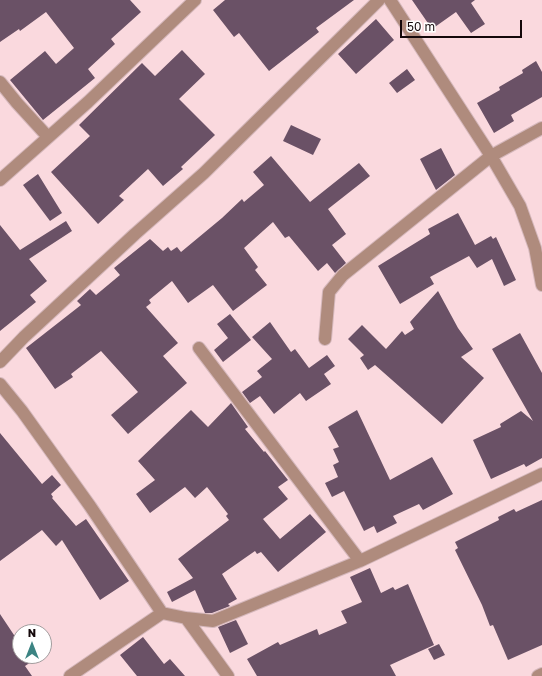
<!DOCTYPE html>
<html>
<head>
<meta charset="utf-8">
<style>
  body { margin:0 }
  #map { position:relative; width:542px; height:676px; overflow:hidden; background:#fad9de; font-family:"Golos Text",sans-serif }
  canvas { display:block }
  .north { position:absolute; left:12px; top:624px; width:40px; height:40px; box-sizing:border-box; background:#fff; border:1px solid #a19c9d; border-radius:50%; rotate:0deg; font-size:11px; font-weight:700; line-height:16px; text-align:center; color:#14080a }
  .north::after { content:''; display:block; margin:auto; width:14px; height:18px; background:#3c8483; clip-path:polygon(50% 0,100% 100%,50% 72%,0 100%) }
  .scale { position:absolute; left:400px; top:20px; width:122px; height:18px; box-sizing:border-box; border:2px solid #14080a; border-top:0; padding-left:5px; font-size:12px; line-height:14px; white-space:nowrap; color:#14080a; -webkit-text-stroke:3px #fff; paint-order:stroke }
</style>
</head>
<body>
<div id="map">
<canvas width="542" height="676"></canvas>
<div class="north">N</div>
<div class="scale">50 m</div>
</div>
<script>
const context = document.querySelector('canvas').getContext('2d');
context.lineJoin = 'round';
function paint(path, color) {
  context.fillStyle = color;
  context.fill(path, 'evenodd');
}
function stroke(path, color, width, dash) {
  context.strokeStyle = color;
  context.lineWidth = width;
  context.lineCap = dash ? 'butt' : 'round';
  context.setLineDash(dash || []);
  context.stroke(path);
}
paint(new Path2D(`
  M0 0H130L141 12 111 39 115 44 88 69 95 78 43 120 10 80 45 51 56 64 74 48 46 12 20 31 19 29 0 42Z
  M225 0H354L316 28 319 32 269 71 239 33 234 37 213 10Z
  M412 0H475L471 3 485 24 471 33 456 12 432 29Z
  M376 19 394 40 356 74 338 54Z
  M182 50 205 74 179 99 215 135 181 167 183 169 163 186 148 169 119 196 124 200 98 224 51 172 90 136 79 125 142 63 155 76Z
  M536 61 542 72V97L511 115 514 121 494 133 477 103 500 90 499 87 523 73 522 70Z
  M407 69 415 80 397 93 389 83Z
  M291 125 321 139 313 155 283 141Z
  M441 148 455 175 436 190 420 159Z
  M271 156 310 202 359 163 370 176 328 209 346 234 332 245 346 263 335 273 327 263 318 271 289 236 285 238 273 222 244 248 258 267 255 270 267 285 233 311 213 285 188 303 172 281 149 300 151 303 146 307 178 343 163 356 187 383 128 434 111 415 138 392 101 351 71 374 73 377 55 389 26 348 81 305 77 301 90 289 96 295 120 275 114 268 150 239 163 251 168 247 171 251 177 247 181 252 222 218 242 199 244 202 264 185 253 172Z
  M38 174 62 213 50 221 23 185Z
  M458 213 475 245 491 236 493 239 496 237 516 280 504 286 492 259 477 268 469 256 430 277 434 284 400 304 378 266 430 234 428 229Z
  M66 221 72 231 29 259 47 281 30 295 36 302 0 331V225L20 250Z
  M438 291 458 328 473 349 461 357 484 378 442 424 375 365 368 370 360 358 364 355 348 339 362 325 386 349 402 331 405 335 414 329 410 322Z
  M230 314 251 340 223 362 214 350 228 338 217 324Z
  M270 322 291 352 295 349 309 368 327 355 335 366 324 374 331 384 306 401 300 393 274 414 260 396 250 403 242 392 262 377 257 371 272 359 252 337Z
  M520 333 542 373V458L526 467 524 464 491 479 473 440 501 427 500 424 521 411 533 421 492 349Z
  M231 403 248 427 245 429 264 452 265 451 288 480 278 487 288 499 263 519 280 539 310 514 326 532 278 572 261 552 257 554 255 551 222 574 237 599 228 604 230 606 212 613H205L195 590 172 602 167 592 193 578 178 559 229 520 226 516 228 514 207 487 195 498 185 487 150 513 136 494 155 480 138 461 191 410 208 427Z
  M357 410 390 480 432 457 453 494 423 510 419 504 393 516 397 523 377 533 374 526 364 531 344 491 332 497 325 483 338 477 333 465 339 462 333 449 339 447 328 427Z
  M0 433 42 484 52 475 61 485 51 494 53 497 52 498 76 526 86 519 129 581 100 600 62 540 56 546 42 530 0 561Z
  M542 500V645L508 660 493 625 490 626 482 605 455 550 458 548 455 542 499 520 498 517 514 509 516 512Z
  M370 568 381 593 393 587 395 590 408 584 434 645 390 665 396 676H257L247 659 278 642 280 645 317 629 319 635 347 623 341 611 362 602 350 577Z
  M0 614 20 644V656H40L25 666 32 676H0Z
  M236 620 248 644 230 653 218 627Z
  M143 637 164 664 170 659 185 676H137L120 655Z
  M439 644 445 655 434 660 428 649Z`), '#6a5166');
const street = new Path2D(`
  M390 0 491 156 520 206 535 248 542 285
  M0 82 17 103 48 137
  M0 180 88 102 195 0
  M325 339 329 292 343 275 491 156 542 128
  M199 348 360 561
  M0 362 24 337 135 234 204 173 379 0
  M0 384 22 411 90 506 162 613 186 618 213 621 360 561 542 474
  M186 618 228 676
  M70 676 162 613
  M538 676 542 674`);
stroke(street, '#d5b8bc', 14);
stroke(street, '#af8b7d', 12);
</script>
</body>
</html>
